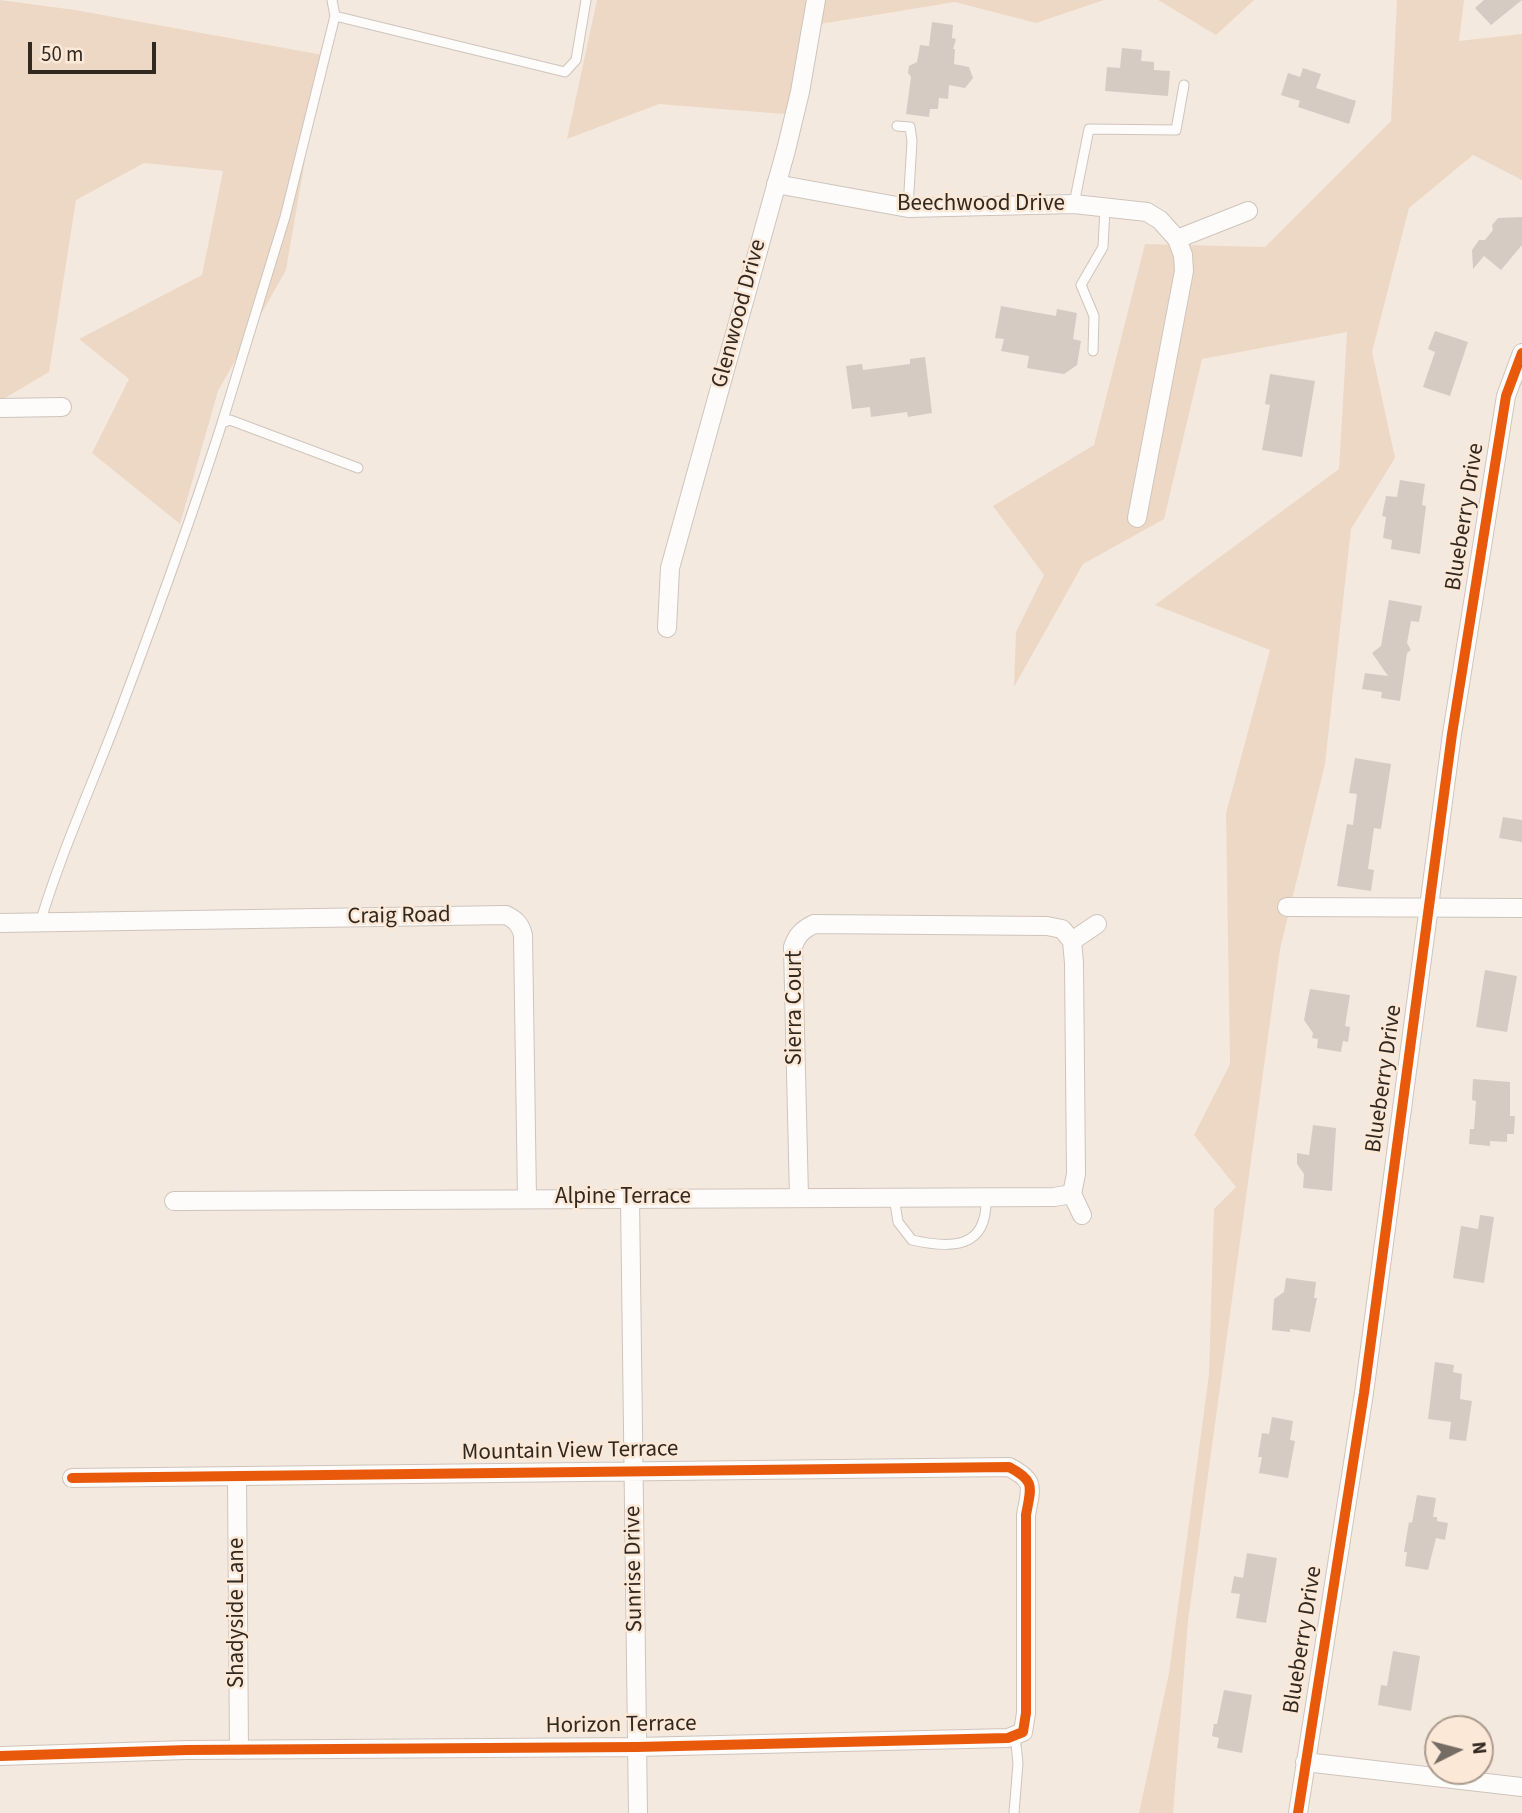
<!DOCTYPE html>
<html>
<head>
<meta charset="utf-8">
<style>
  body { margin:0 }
  #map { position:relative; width:1522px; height:1813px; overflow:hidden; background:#f4e9df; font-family:"Source Sans 3",sans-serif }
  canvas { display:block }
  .north { position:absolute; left:1424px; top:1715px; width:70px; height:70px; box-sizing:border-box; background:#fce8d7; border:2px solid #ab9b8e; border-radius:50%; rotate:84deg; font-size:19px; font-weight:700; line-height:28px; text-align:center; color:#312820 }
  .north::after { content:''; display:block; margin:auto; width:24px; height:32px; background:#756c63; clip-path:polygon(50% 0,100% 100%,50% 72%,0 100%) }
  .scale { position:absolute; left:28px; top:42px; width:128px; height:32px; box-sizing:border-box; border:4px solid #312820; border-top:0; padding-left:9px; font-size:21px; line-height:24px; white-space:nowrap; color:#312820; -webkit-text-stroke:5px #fce8d7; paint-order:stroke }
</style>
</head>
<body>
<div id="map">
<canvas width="1522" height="1813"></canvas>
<div class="north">N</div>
<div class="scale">50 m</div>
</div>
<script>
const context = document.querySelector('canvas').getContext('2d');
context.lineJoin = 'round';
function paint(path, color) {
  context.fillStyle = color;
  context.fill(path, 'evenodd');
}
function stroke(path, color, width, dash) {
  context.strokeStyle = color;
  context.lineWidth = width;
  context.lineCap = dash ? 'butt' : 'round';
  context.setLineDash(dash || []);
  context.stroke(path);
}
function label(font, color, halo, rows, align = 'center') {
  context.font = font + ' "Source Sans 3",sans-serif';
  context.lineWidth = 5;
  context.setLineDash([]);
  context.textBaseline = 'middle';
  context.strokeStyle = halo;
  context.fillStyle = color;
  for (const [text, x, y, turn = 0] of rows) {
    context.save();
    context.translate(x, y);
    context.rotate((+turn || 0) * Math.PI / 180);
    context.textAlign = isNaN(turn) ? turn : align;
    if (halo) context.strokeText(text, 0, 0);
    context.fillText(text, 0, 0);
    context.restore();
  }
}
paint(new Path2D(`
  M0 0 75 10 323 55 286 270 218 391 180 524 92 453 129 379 79 339 202 275 223 171 144 163 76 200 49 372 0 401Z
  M597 0H1104L1036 23 955 2 820 24 796 115 659 104 567 139Z
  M1158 0H1254L1216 35Z
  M1397 0H1464L1459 41 1522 34V180L1473 155 1409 208 1372 352 1395 458 1351 529 1325 764 1280 949 1188 1621 1173 1813H1139L1169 1673 1209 1374 1214 1209 1236 1187 1194 1135 1230 1064 1226 813 1270 650 1155 605 1339 469 1347 332 1202 359 1164 519 1083 564 1014 687 1016 632 1044 575 993 506 1094 445 1145 244 1265 247 1391 121Z`), '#edd8c5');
paint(new Path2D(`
  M1484 0H1522L1491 25 1475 8Z
  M932 22 953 25 952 38 956 39 953 49H955L954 64 969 67 973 78 965 88 949 85 948 99 939 98 938 109H930L929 117 906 114 911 77 908 73 909 66 917 62 920 45 929 46Z
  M1122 48 1142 50 1141 61 1154 62V70L1170 71 1168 96 1105 91 1107 67 1120 68Z
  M1303 68 1321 74 1316 88 1356 101 1349 124 1298 107 1300 101 1281 95 1288 73 1300 77Z
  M1522 217V245L1501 270 1484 256 1473 269 1472 250 1479 240H1485L1493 230 1492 225 1498 218Z
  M1001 306 1056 316 1057 309 1077 313 1073 339 1081 341 1077 365 1064 374 1051 372 1027 368 1029 356 1001 351 1004 339 995 338Z
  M1435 331 1468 342 1450 396 1423 387 1435 352 1428 349Z
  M925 357 932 413 908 417 907 412 871 417 870 407 852 409 846 366 862 364 863 370 910 364V359Z
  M1270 374 1315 381 1302 457 1262 450 1270 405 1265 404Z
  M1400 480 1425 484 1422 505 1426 506 1420 554 1391 549 1392 540 1383 538 1386 517 1382 516 1386 496 1397 497Z
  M1389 600 1422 606 1419 622 1411 621 1407 643 1411 650 1407 653 1400 701 1381 698 1382 692 1362 689 1365 673 1388 676 1372 653 1381 646Z
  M1355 758 1391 764 1381 829 1374 828 1368 869 1374 870 1371 891 1337 886 1347 824 1353 825 1357 794 1349 793Z
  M1503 817 1522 820V842L1499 838Z
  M1485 970 1517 976 1507 1032 1476 1027Z
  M1310 989 1350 995 1345 1026 1350 1027 1348 1042 1343 1041 1341 1052 1317 1048 1318 1039 1312 1038 1313 1033 1304 1020Z
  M1473 1079 1510 1082V1116H1515L1514 1134H1507V1142L1490 1141V1146L1469 1144 1470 1129H1474L1476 1101 1472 1100Z
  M1313 1125 1336 1128 1332 1191 1303 1188 1304 1174 1297 1164V1153L1309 1155Z
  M1480 1215 1494 1217 1484 1283 1453 1278 1461 1226 1478 1229Z
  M1286 1278 1316 1282 1314 1298H1317L1310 1332 1290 1329V1332L1272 1330 1274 1299 1284 1292Z
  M1435 1362 1454 1365 1453 1372 1462 1374 1460 1399 1472 1401 1466 1441 1449 1439 1451 1422 1428 1419Z
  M1272 1417 1293 1421 1290 1440 1295 1441 1288 1478 1259 1473 1262 1457H1258L1262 1433 1269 1434Z
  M1417 1495 1436 1498 1433 1517H1437V1521L1448 1523 1445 1540 1436 1538 1428 1570 1405 1566 1407 1552H1404L1409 1522 1412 1523Z
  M1247 1553 1277 1558 1266 1623 1236 1618 1240 1594 1231 1593 1234 1576 1243 1578Z
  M1393 1651 1420 1656 1411 1711 1378 1705 1381 1685 1387 1686Z
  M1224 1690 1252 1695 1242 1753 1217 1748 1219 1738 1212 1736 1214 1724H1217Z`), '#d5cbc3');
const lane = new Path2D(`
  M335 16 565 72 576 60 586 0
  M897 126 910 127 912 141 908 208
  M1074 204 1089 129 1176 130 1184 85
  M1093 351 1094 316 1081 285 1103 247 1105 208
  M222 423 285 217 335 16 332 0
  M40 923C61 853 91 787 117 719 154 621 190 523 222 423L230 420 358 468
  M894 1197 898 1222 912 1240C952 1249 988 1249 986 1197
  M1014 1813 1018 1763 1015 1735`);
const street = new Path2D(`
  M776 184 908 208 1074 204 1147 212 1160 220 1177 239 1183 255 1184 271 1137 518
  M1177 239 1248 211
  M0 408 62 407
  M667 628 670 568 786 150 800 92 816 0
  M1287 907 1522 908
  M0 923 506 915C516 920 520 924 523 935L527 1199
  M799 1197 793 947C797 935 802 930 814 924L1047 926 1062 929 1072 941
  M630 1198 638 1813
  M174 1201 1054 1197 1072 1194
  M1082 1215 1072 1194 1076 1174 1074 963 1072 941 1097 924
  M237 1476 239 1750
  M0 1756 187 1750 637 1747 1008 1738 1023 1732 1026 1713V1515C1031 1487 1036 1481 1009 1467L72 1478
  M1305 1762 1522 1787
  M1298 1813 1364 1393 1452 734 1506 396 1522 353`);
stroke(lane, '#cec4bc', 11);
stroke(street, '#cec4bc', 20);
stroke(lane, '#fdfcfa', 9);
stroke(street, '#fdfcfa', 18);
stroke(new Path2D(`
  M0 1756 187 1750 637 1747 1008 1738 1023 1732 1026 1713V1515C1031 1487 1036 1481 1009 1467L72 1478
  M1298 1813 1364 1393 1452 734 1506 396 1522 353`), '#e8590c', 10);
label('23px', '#312820', '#fce8d7', [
  ["Beechwood Drive",981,205],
  ["Glenwood Drive",740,314,-75],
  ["Blueberry Drive",1466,517,-81],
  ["Craig Road",399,917,-1],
  ["Sierra Court",796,1008,-90],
  ["Blueberry Drive",1385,1079,-82],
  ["Alpine Terrace",623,1198],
  ["Mountain View Terrace",570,1452,-1],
  ["Sunrise Drive",635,1569,-91],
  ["Shadyside Lane",238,1613,-90],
  ["Blueberry Drive",1304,1640,-81],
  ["Horizon Terrace",621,1726,-1]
]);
</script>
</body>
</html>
